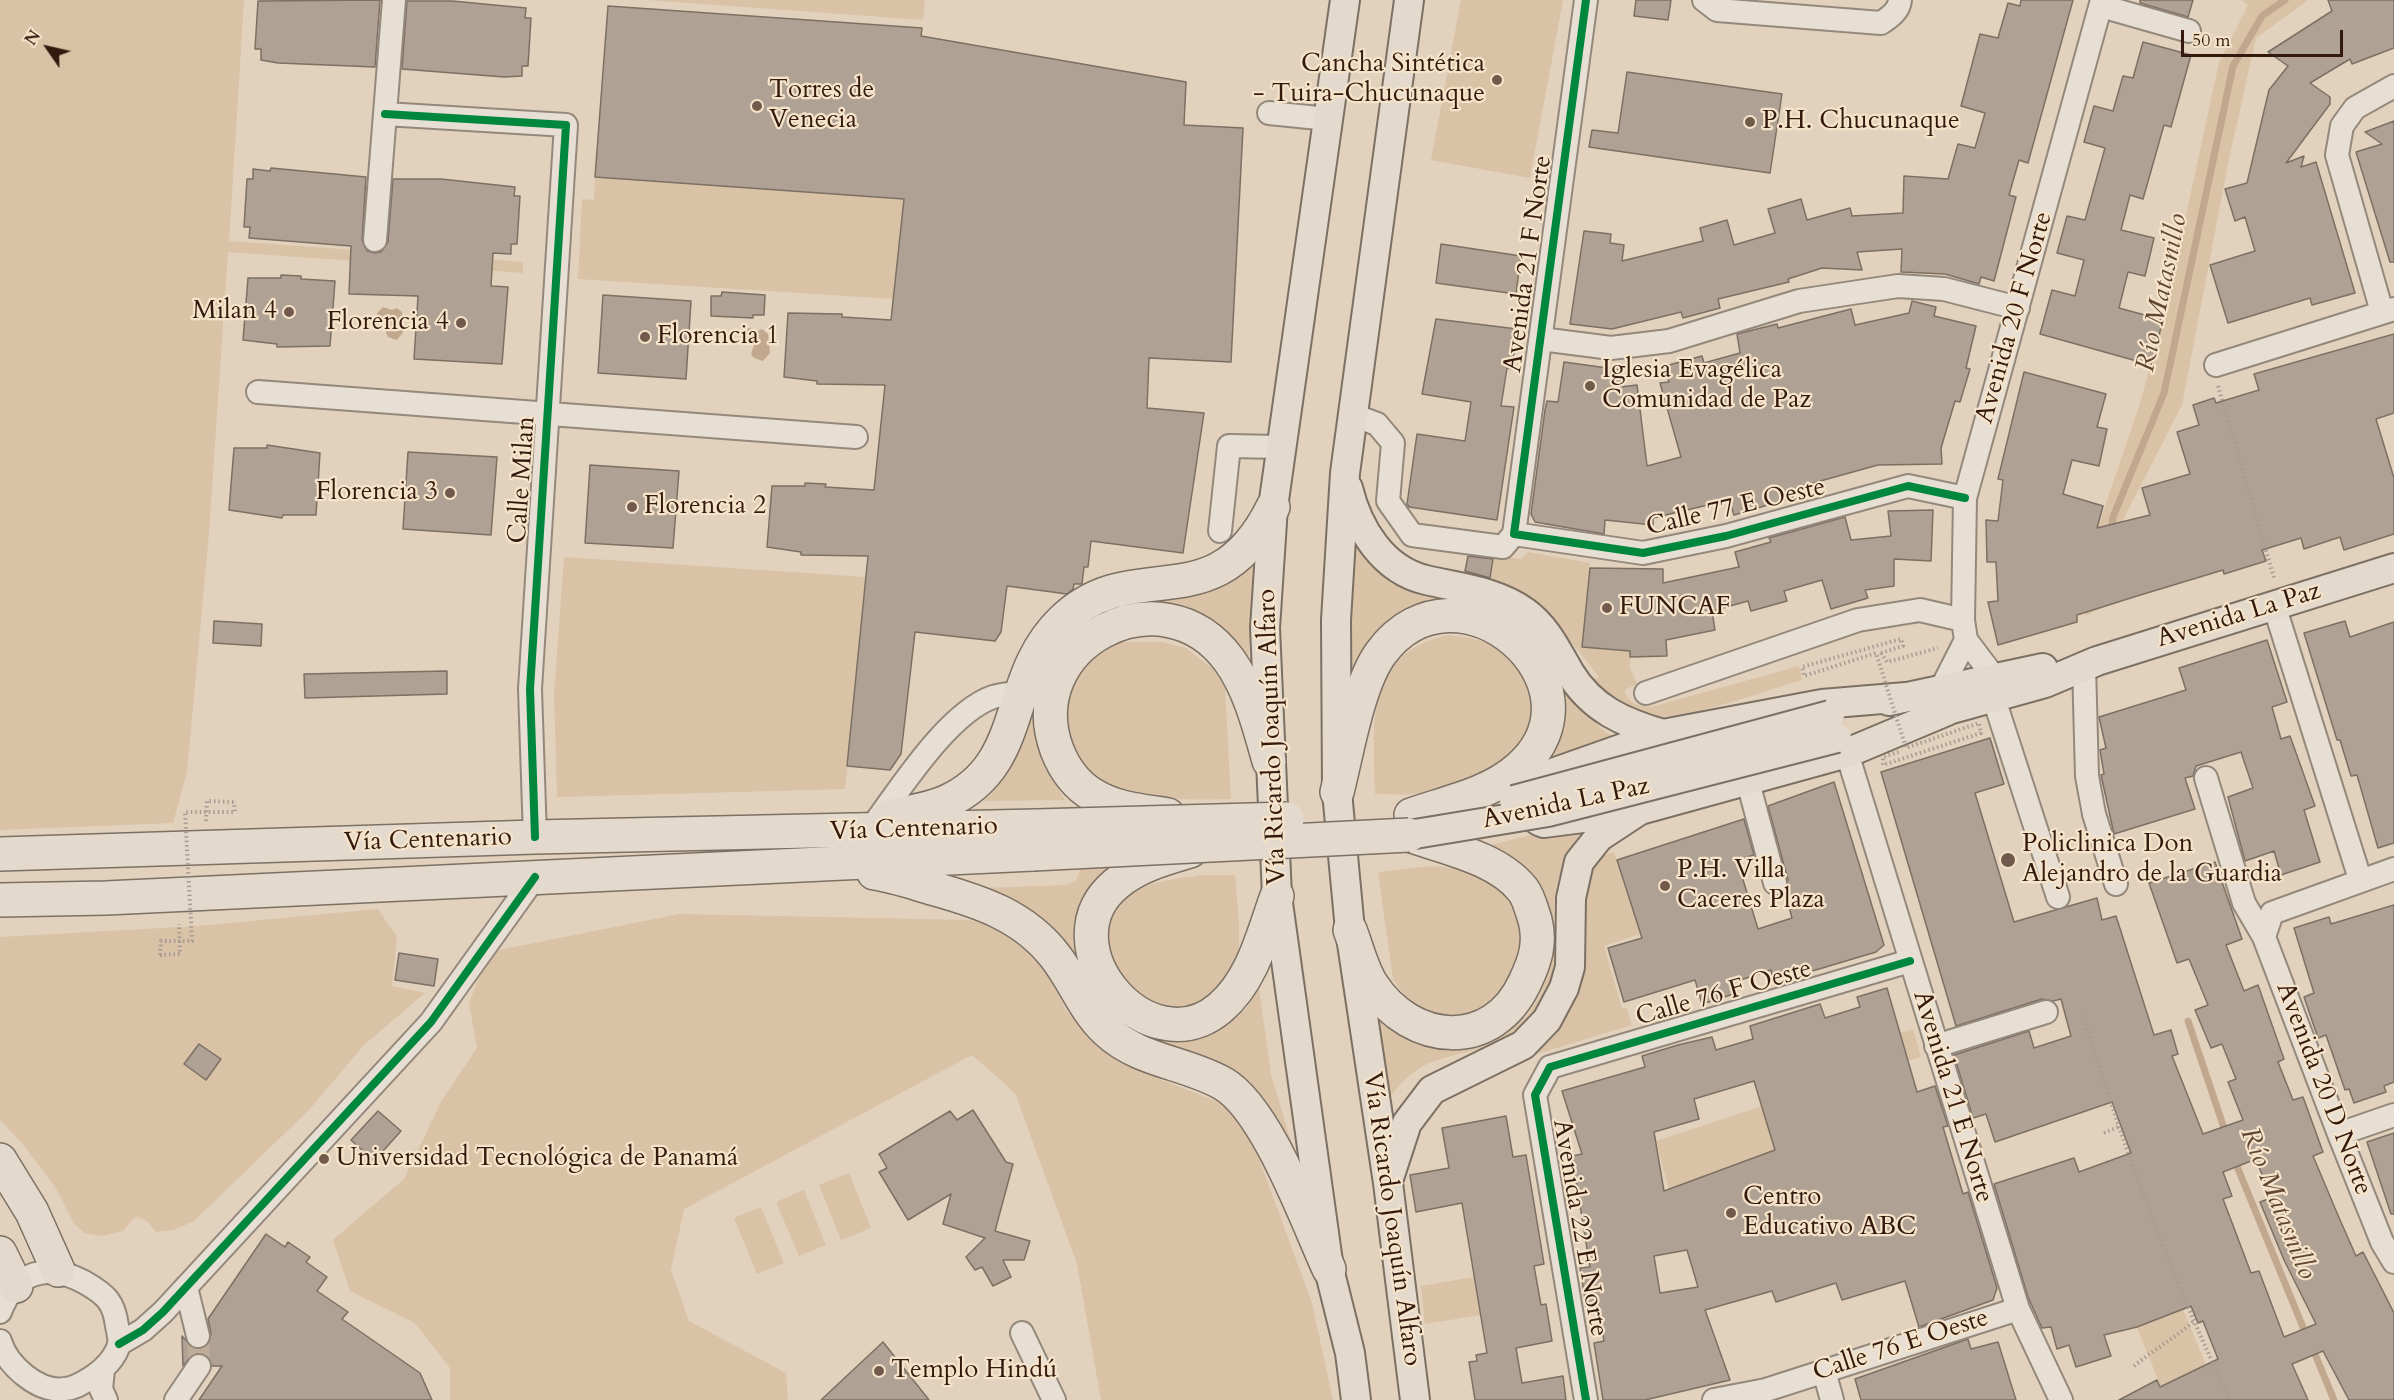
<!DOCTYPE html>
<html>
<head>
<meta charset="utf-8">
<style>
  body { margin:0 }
  #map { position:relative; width:2394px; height:1400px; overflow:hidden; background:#e2d2bd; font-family:Cardo,serif }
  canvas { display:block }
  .north { position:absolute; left:18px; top:18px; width:60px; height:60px; -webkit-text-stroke:4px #f6e4ca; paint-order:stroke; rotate:304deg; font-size:16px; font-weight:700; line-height:24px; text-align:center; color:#341a0e }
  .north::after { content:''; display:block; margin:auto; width:21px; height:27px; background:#341a0e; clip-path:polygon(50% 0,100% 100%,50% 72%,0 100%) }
  .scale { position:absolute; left:2181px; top:30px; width:162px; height:27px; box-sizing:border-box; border:3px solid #341a0e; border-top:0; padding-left:8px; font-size:18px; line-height:21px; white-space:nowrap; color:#341a0e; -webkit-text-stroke:4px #f6e4ca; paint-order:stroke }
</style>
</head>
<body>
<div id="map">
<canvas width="2394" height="1400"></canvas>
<div class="north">N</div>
<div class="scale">50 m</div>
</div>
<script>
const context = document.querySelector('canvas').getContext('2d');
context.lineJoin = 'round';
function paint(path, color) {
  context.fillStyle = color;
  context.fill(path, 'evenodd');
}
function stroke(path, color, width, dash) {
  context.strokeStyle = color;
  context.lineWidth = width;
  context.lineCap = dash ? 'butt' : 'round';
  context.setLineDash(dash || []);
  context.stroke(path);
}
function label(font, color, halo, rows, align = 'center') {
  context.font = font + ' Cardo,serif';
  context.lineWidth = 4.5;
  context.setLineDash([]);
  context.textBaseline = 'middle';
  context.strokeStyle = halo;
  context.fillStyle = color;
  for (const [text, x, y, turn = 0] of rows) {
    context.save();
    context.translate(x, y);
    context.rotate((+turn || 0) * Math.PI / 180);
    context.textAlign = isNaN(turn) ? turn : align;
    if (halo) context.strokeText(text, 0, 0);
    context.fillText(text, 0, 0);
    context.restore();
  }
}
paint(new Path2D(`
  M0 0H244L229 241 523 262V273L228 252 209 533 187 772 173 823 0 830Z
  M647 0H925L923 20Z
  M1461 0H1563L1530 178 1431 160Z
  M2242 0H2308L2256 38 2228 164 2182 405 2122 522 2104 607 2085 616 2086 591 2096 533 2140 403 2163 320 2219 63 2248 5Z
  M595 177 904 199 893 299 578 279 582 199 594 200Z
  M1351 536 1365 559 1391 583 1421 596 1462 601 1549 656 1576 707 1608 734 1622 739 1549 765 1556 742 1559 708 1460 609 1352 674Z
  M1528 552 1590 563 1582 647 1630 651V668L1637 684 1624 690C1630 704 1636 706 1651 707L1799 666 1802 680C1764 691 1665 729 1630 713 1616 707 1602 690 1590 680L1599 677C1568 637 1538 599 1490 579L1493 555 1521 559Z
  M564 557 866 577 845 789 557 797 554 694Z
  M1253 562 1248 672 1123 614 1038 732 1045 768 1065 800 983 801 992 794 1008 766 1040 664 1095 613 1138 600 1195 595 1216 589Z
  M1448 635C1464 637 1481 638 1496 648 1541 678 1544 735 1499 767 1486 776 1438 790 1421 793 1407 796 1390 794 1375 794 1374 726 1362 654 1448 635Z
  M1119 642H1163L1186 648 1213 669 1225 687 1231 799C1193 800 1132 801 1100 781 1087 773 1073 757 1068 743 1062 729 1067 693 1075 680 1085 662 1102 651 1119 642Z
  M1589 820C1574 843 1559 866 1555 894 1550 932 1566 970 1542 1006 1513 1051 1475 1046 1432 1062 1409 1071 1395 1090 1381 1108L1367 1005 1505 1028 1527 1016 1540 996 1547 971 1520 865 1491 845Z
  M1614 852 1641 934 1604 946 1622 1009 1627 1008 1632 1025 1534 1055 1548 1039 1577 937 1593 859Z
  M1116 865 1077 945 1079 963 1109 1011 1125 1023 1204 1034 1219 1029 1245 1010 1259 988 1271 1074 1306 1193 1274 1125 1130 1035 956 889 1065 885 1076 880 1082 867Z
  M1432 866 1472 870 1509 894 1519 916 1521 939 1517 965 1506 989 1476 1013 1445 1019 1414 1009 1393 979 1378 872Z
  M1201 875H1235C1237 903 1242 935 1237 962 1235 975 1226 982 1216 991 1211 995 1205 1003 1199 1006 1172 1016 1128 997 1114 973 1098 945 1109 909 1135 892 1154 880 1179 879 1201 875Z
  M378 909 397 937 392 986 425 993 363 1046 309 1110 194 1221 174 1230 156 1232 147 1221 136 1216 123 1231 102 1236 84 1233 74 1223 55 1187 21 1142 0 1120V937L198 926Z
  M679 914 970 920 1005 931 1039 960 1067 1011 1107 1054 1157 1078 1221 1103 1250 1134 1312 1303 1333 1400H1101L1077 1264 1015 1093 972 1055 684 1209 671 1270 689 1321 786 1373 788 1400H450V1368L415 1323 350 1291 333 1240 404 1179 442 1100 477 1048 469 1003 489 952Z
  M1913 1029 1921 1057 1844 1080 1836 1053Z
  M1762 1106 1775 1150 1669 1190 1656 1141Z
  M849 1173 871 1228 841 1240 819 1185Z
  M804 1190 826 1245 799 1256 776 1202Z
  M761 1207 784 1263 757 1274 734 1218Z
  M1474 1277 1481 1315 1425 1324 1421 1286Z
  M2183 1309 2206 1365 2161 1387 2137 1327Z`), '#d9c2a6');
paint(new Path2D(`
  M383 307 392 310 397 308 402 312 404 331 397 340 388 337 386 333 388 323 378 318 377 313Z
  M749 328 758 331 762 329 768 334 770 353 763 361 754 358 751 354 754 345 744 339 743 334Z`), '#c0a78d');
stroke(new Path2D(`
  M2111 533 2113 517 2164 393 2233 66 2262 16 2285 0
  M2188 1021 2226 1134
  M2234 1159 2307 1337
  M2312 1347 2334 1400`), '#c0a78d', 7);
const building = new Path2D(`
  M380 0 375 67 278 63 261 60V49H255L258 1Z
  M1636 0H1671L1668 20 1634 16Z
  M2021 0H2073L2028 163 2019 160 2009 195 2016 197 1994 281 1981 277 1979 284 1945 274 1901 272 1902 249 1857 252 1862 270 1822 268 1788 279 1789 282 1718 299 1720 308 1683 318 1681 312 1612 329 1570 324 1584 231 1611 234 1610 243 1624 245 1622 261 1703 241 1700 228 1727 220 1734 245 1775 233 1768 209 1801 199 1807 220 1850 208 1852 216 1903 213 1904 176 1948 179 1958 144 1975 148 1985 113 1961 106 1980 34 1998 38 2008 3 2020 6Z
  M2140 0H2193L2188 17 2140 3Z
  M2328 0H2394V48L2352 64 2350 59 2310 83 2330 97V104L2286 163 2304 156 2301 167 2316 162 2355 293 2312 305 2310 298 2228 323 2210 265 2255 251 2245 217 2235 221 2225 189 2247 183 2269 90 2288 66 2268 52 2332 11Z
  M407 1H452L526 8 525 18H531L528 66H522V76L504 77 402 69Z
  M608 6 922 28 921 36 1186 82 1184 125 1243 128 1231 362 1149 358 1147 408 1204 413 1183 553 1091 541 1088 567H1084L1082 584H1074L1073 589 1067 594 1007 586 1001 632 995 641 915 632 901 754 890 770 847 766 868 556 801 555V552L767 547 772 486H805V483L826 484 825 487 874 490 885 385 817 384V381L784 377 788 313 842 314V317L891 320 904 199 595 177Z
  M2143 42 2191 55 2171 127 2164 125 2143 199 2130 195 2121 230 2154 238 2145 276 2128 272 2119 308 2163 320 2151 365 2040 334 2052 290 2075 296 2084 260 2057 253 2067 216 2085 220 2105 148 2084 142 2094 106 2113 111 2123 76 2133 78Z
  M1627 72 1782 94 1770 173 1589 147 1592 130 1618 133Z
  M2394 121V262H2390L2356 152 2382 144 2365 132Z
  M271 168 366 177 362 240 367 251 375 253 381 252 388 242 393 179H441L515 187 514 196H520L517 244H511V254L493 253 491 286 508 287 502 364 414 359 418 296 349 294 351 246 249 238 250 227H244L247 179H253V169L270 171Z
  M1441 244 1521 256 1516 294 1436 283Z
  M281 275 301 276V279L335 281 330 346 277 347V344L243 340 248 278H281Z
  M722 292 765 295 764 315H753V318L711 316V296H721Z
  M603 295 691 301 686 379 598 373Z
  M1912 301 1936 307 1934 316 1976 326 1966 368 1970 369 1960 402 1955 401 1941 448 1942 464 1878 465 1806 485 1808 493 1734 515 1729 500 1653 518V525L1605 520 1604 534 1535 522 1531 514 1545 410 1547 401 1558 402 1564 362 1622 370 1620 387 1637 385 1647 466 1681 457 1660 383 1669 382 1665 366 1702 356 1704 363 1740 353 1737 334 1777 324 1778 328 1851 309 1855 325 1909 313Z
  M1436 319 1517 329 1512 369 1507 368 1501 406 1514 407 1497 520 1409 507 1407 504 1417 434 1465 441 1471 402 1422 394Z
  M2394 334V413L2376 419 2394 478V534L2344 550 2340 537 2304 549 2301 538 2262 550 2266 561 2224 574 2223 570 2137 596 2077 615V622L1998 645 1988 602 1998 601 1996 562H1987L1986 520 1998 521 2003 480 1998 479 2024 372 2106 394 2097 427 2107 429 2099 466 2072 460 2063 494 2103 506 2097 528 2150 515 2142 488 2190 474 2177 432 2199 425 2193 405 2214 398 2216 403 2259 390 2254 374Z
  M267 445 320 453 316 515H283L282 518 229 510 234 448H267Z
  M408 452 497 457 491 535 403 529Z
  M590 465 679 471 673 548 585 543Z
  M1933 510 1931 561 1894 559V586L1865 590 1868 598 1831 609 1822 580 1784 591 1787 601 1751 611 1748 601 1712 611 1715 630 1666 640 1667 656 1630 657V651L1582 647 1590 568 1663 569V583L1739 567 1735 552 1771 542 1769 538 1845 517 1851 540 1891 536 1888 511Z
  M1468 556 1493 559 1490 578 1465 571Z
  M214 621 262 624 261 646 213 643Z
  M2345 621 2350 637 2394 622V843L2378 848 2357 775 2351 776 2340 740H2337L2304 633Z
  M2267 640 2287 702 2272 707 2281 739 2290 736 2315 806 2304 810 2320 862 2281 875 2274 851 2245 861 2228 797 2253 788 2241 752 2196 766 2193 776 2185 778 2195 809 2114 834 2101 775 2104 774 2100 750 2106 748 2099 717 2186 690 2179 668Z
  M447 671V694L305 698 304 674Z
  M1990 738 2004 784 1975 793 2014 922 2097 898 2102 920 2116 916 2154 1035 2171 1030 2178 1054 2172 1056 2203 1134 2243 1120 2228 1082 2236 1079 2222 1044 2211 1048 2195 1010 2208 1005 2189 959 2177 963 2149 883 2215 862 2242 939 2226 945 2244 991 2258 985 2284 1059 2278 1062 2293 1100 2303 1097 2323 1152 2313 1156 2337 1213 2356 1256 2363 1252 2394 1313V1400H2349L2323 1351 2292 1364 2308 1400H2119L2157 1380 2160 1387 2218 1359 2203 1321 2198 1323 2191 1306 2137 1327 2104 1335 2111 1356 2076 1367 2069 1345 2057 1349 2051 1327 2042 1328 2028 1297 1994 1184 2074 1158 2079 1172 2131 1153 2112 1102 1995 1142 1986 1114 1973 1118 1954 1055 2029 1031 2034 1048 2071 1036 2061 999 2053 1001 2042 999 1956 1026 1881 772ZM2256 1159 2271 1198 2260 1202 2284 1260 2316 1324 2284 1337 2259 1271 2251 1273 2223 1199 2232 1196 2223 1172Z
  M1834 782 1884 945 1876 952 1809 972 1807 965 1772 975 1771 970 1734 982 1737 993 1702 1004 1695 980 1624 1002 1608 948 1642 938 1617 860 1744 819 1754 855 1737 860 1758 929 1792 918 1785 892 1788 880 1768 806Z
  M2394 905V1082L2384 1086 2386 1092 2354 1103 2349 1089 2345 1090 2326 1035 2318 1038 2304 997 2314 993 2294 928 2329 917 2331 924Z
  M399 953 438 959 434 986 395 980Z
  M1887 988 1917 1092 1935 1086 1948 1126 1943 1127 1963 1194 1968 1192 1997 1288 1993 1300 1919 1327 1905 1281 1842 1300 1836 1283 1776 1302 1772 1291 1705 1310 1730 1380 1645 1400H1603L1594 1343 1604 1341 1598 1304 1586 1306 1580 1268 1590 1267 1572 1156 1582 1154 1562 1091 1645 1067 1642 1056 1678 1045 1712 1037 1716 1050 1753 1039 1750 1026 1820 1004 1825 1018 1860 1007 1857 997ZM1754 1081 1775 1150 1664 1191 1654 1132 1699 1119 1694 1099ZM1687 1250 1698 1287 1660 1293 1654 1256Z
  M199 1044 221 1059 206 1080 184 1064Z
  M973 1110 1006 1162 1013 1164 995 1231 1030 1241 1024 1260H1003L1011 1277 993 1286 982 1267 975 1270 966 1257 985 1238 943 1224 951 1194 908 1220 879 1172 887 1168 879 1154 950 1111 957 1120Z
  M378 1111 401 1131 374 1161 351 1140Z
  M1506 1116 1513 1157 1526 1155 1544 1264 1534 1266 1541 1305 1546 1304 1552 1341 1516 1348 1522 1383 1563 1376 1566 1400H1475L1469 1362 1477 1361 1476 1355 1487 1353 1462 1203 1416 1212 1410 1175 1449 1168 1442 1128Z
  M2394 1133V1214H2391L2367 1142Z
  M266 1234 285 1247 288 1242 310 1257 306 1262 327 1277 317 1291 348 1312 342 1319 420 1373 432 1400H199L222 1366H212L207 1355 199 1353 193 1354 183 1366 182 1336 194 1349 208 1345 211 1333 208 1319Z
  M1968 1339 1971 1349 1998 1342 2016 1400H1861L1855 1379Z
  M883 1342 929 1400H821Z`);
paint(building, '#afa294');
stroke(building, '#7c7063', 1.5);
stroke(new Path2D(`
  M198 1336 199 1366`), '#bfad9a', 22, [22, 11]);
const minor = new Path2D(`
  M1704 0 1717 10 1881 23C1890 17 1899 11 1900 0
  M2101 6 2189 31
  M1269 113 1328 119
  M385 114 566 125 530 689 535 837
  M375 240 394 0
  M2382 312 2337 155 2342 126 2355 108 2394 86
  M1541 339 1611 348 1669 341 1799 301 1898 286 1944 289 2018 308
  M2216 365 2394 309
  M258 392 856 437
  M1353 415 1377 424 1393 443 1388 501 1412 535 1503 547 1514 534
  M1220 531 1229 446 1281 447
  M1514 534 1586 0
  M1514 534 1643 553 1726 536 1908 486 1965 498
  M2274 605 2360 879
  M2084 665 2087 776 2094 814 2116 884
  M1994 677 1966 640 1963 620 1965 498 2102 0
  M1941 689 1966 640
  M1646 693 1858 620 1920 610 1963 620
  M1994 699 2058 897
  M1847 753 2018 1309 2061 1400
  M2206 778 2244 903 2264 937
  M1748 782 1775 883
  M877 820C904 783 950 712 993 697 1002 694 1012 694 1020 692
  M2394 869 2272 913 2264 937 2339 1134 2382 1242 2394 1262
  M1936 1046 2046 1012
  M2339 1134 2394 1115
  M186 1287 198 1336
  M0 1312C15 1272 47 1262 84 1282 105 1294 114 1301 117 1326 118 1331 120 1339 119 1344 116 1357 104 1369 94 1376 84 1382 76 1388 65 1389 38 1393 7 1365 0 1341
  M1022 1333 1054 1400
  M119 1344 143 1330 163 1312 431 1022 535 877
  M103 1370 101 1389 106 1400
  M1824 1371 1832 1400
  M176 1400 199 1366
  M1586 1400 1535 1095 1550 1067 1910 961
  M1714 1400 1766 1390 2018 1309`);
const major = new Path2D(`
  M1345 0 1273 507 1265 628 1277 896 1329 1269 1350 1353 1356 1400
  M1409 0 1345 473 1336 620 1337 792 1350 930 1388 1183 1415 1400
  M1348 488C1358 529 1383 570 1426 580 1460 588 1496 591 1525 612 1547 628 1557 651 1570 673 1592 709 1624 723 1663 734L1822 704 1906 697
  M1889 701 2043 668
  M1930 715 2045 683 2097 661 2394 568
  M1629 812 1544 823C1530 820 1519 796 1531 784 1534 781 1541 778 1544 776L1663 734
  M1389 1178 1407 1123 1432 1090 1523 1045 1547 1020 1564 988 1570 967 1571 898 1579 862 1599 837 1640 810 1847 753 1947 711`);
const highway = new Path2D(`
  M1337 792C1347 753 1358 684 1381 653 1458 549 1613 685 1519 768 1490 794 1448 802 1411 815
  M1168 815C1143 811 1115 809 1093 795 1076 785 1064 768 1057 750 1018 645 1162 568 1229 660 1250 689 1259 726 1269 761
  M888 817C907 812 928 810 946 802 1029 765 1002 678 1063 620 1135 551 1215 625 1273 507
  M1190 851C1163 859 1137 866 1116 884 1043 945 1148 1069 1220 1008 1253 980 1263 934 1277 896
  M0 854 535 837 1037 826
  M874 873C895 876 914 883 935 889 981 902 1024 916 1055 956 1074 980 1084 1010 1107 1031 1139 1061 1184 1062 1222 1083 1266 1107 1307 1221 1329 1269
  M0 900 106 898 1033 854
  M1350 930C1357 948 1362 970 1372 985 1412 1046 1493 1052 1525 982 1535 961 1541 943 1535 920 1532 911 1529 898 1523 890 1498 858 1446 848 1409 835
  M0 1160 32 1212 58 1270
  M0 1253 16 1286`);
stroke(minor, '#94887b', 26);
stroke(major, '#7c7063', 32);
stroke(highway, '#7c7063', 36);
stroke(new Path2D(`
  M2218 386 2274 578
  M1881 653 1887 662 1938 648
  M206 821 207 801 234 802
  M160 955 180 954 179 924
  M2083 1015C2123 1147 2171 1276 2230 1400
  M2104 1133 2118 1127
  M2134 1366C2153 1350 2174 1339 2193 1322`), '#a69c93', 4, [1.5, 3]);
stroke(minor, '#e7dfd4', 22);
stroke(major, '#e3dacd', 28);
stroke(highway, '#e3dacd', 33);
const majorBridge = new Path2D(`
  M1514 800 1830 715
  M1409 835 1548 812 1837 738`);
const highwayBridge = new Path2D(`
  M1037 826 1287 819
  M1033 854 1409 835`);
stroke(majorBridge, '#7c7063', 32, []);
stroke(highwayBridge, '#7c7063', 36, []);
stroke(new Path2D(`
  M1881 653 1903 646 1901 639 1802 667 1804 676 1876 653 1906 748 1979 723 1981 733 1883 765V757L1901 751
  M160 955 161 941H192L185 812H235L234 802`), '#a69c93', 4, [1.5, 3]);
stroke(majorBridge, '#e3dacd', 28);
stroke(highwayBridge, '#e3dacd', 33);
stroke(new Path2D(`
  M1586 0 1514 534 1643 553 1726 536 1908 486 1965 498
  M385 114 566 125 530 689 535 837
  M119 1344 143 1330 163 1312 431 1022 535 877
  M1586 1400 1535 1095 1550 1067 1910 961`), '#00873e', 8);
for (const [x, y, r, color] of [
  [1497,80,6,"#715a4b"],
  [757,106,6,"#715a4b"],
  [1750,122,6,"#715a4b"],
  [289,312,6,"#715a4b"],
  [461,323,6,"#715a4b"],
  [645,337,6,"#715a4b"],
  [1590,386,6,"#715a4b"],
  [450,493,6,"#715a4b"],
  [632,507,6,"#715a4b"],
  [1607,608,6,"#715a4b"],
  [2008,860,8,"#715a4b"],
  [1665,886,6,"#715a4b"],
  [324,1159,6,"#715a4b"],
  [1731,1213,6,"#715a4b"],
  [879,1371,6,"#715a4b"]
]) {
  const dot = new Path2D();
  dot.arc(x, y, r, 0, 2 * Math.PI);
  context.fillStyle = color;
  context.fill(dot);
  stroke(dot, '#f6e4ca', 2);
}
label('26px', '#341a0e', '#f6e4ca', [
  ["Cancha Sintética",1485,65,"right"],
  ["- Tuira-Chucunaque",1485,95,"right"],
  ["Torres de",769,91],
  ["Venecia",769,121],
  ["P.H. Chucunaque",1762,122],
  ["Milan 4",277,312,"right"],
  ["Florencia 4",449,323,"right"],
  ["Florencia 1",657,337],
  ["Iglesia Evagélica",1602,371],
  ["Comunidad de Paz",1602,401],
  ["Florencia 3",438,493,"right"],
  ["Florencia 2",644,507],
  ["FUNCAF",1619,608],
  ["Policlinica Don",2022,845],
  ["Alejandro de la Guardia",2022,875],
  ["P.H. Villa",1677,871],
  ["Caceres Plaza",1677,901],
  ["Universidad Tecnológica de Panamá",336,1159],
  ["Centro",1743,1198],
  ["Educativo ABC",1743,1228],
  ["Templo Hindú",891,1371]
], 'left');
label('26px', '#341a0e', '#f6e4ca', [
  ["Avenida 21 F Norte",1529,264,-82],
  ["Avenida 20 F Norte",2015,318,-74],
  ["Calle Milan",523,480,-86],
  ["Calle 77 E Oeste",1736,508,-13],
  ["Avenida La Paz",2239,616,-17],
  ["Vía Ricardo Joaquín Alfaro",1273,737,-92],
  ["Avenida La Paz",1566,804,-12],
  ["Vía Centenario",914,830,-2],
  ["Vía Centenario",428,841,-2],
  ["Calle 76 F Oeste",1724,994,-16],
  ["Avenida 20 D Norte",2323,1089,69],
  ["Avenida 21 E Norte",1952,1097,73],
  ["Vía Ricardo Joaquín Alfaro",1391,1219,82],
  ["Avenida 22 E Norte",1579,1228,80],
  ["Calle 76 E Oeste",1901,1346,-18]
]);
label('italic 27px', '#604533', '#f6e4ca', [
  ["Río Matasnillo",2163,293,-78],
  ["Río Matasnillo",2277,1204,68]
]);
</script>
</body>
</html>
